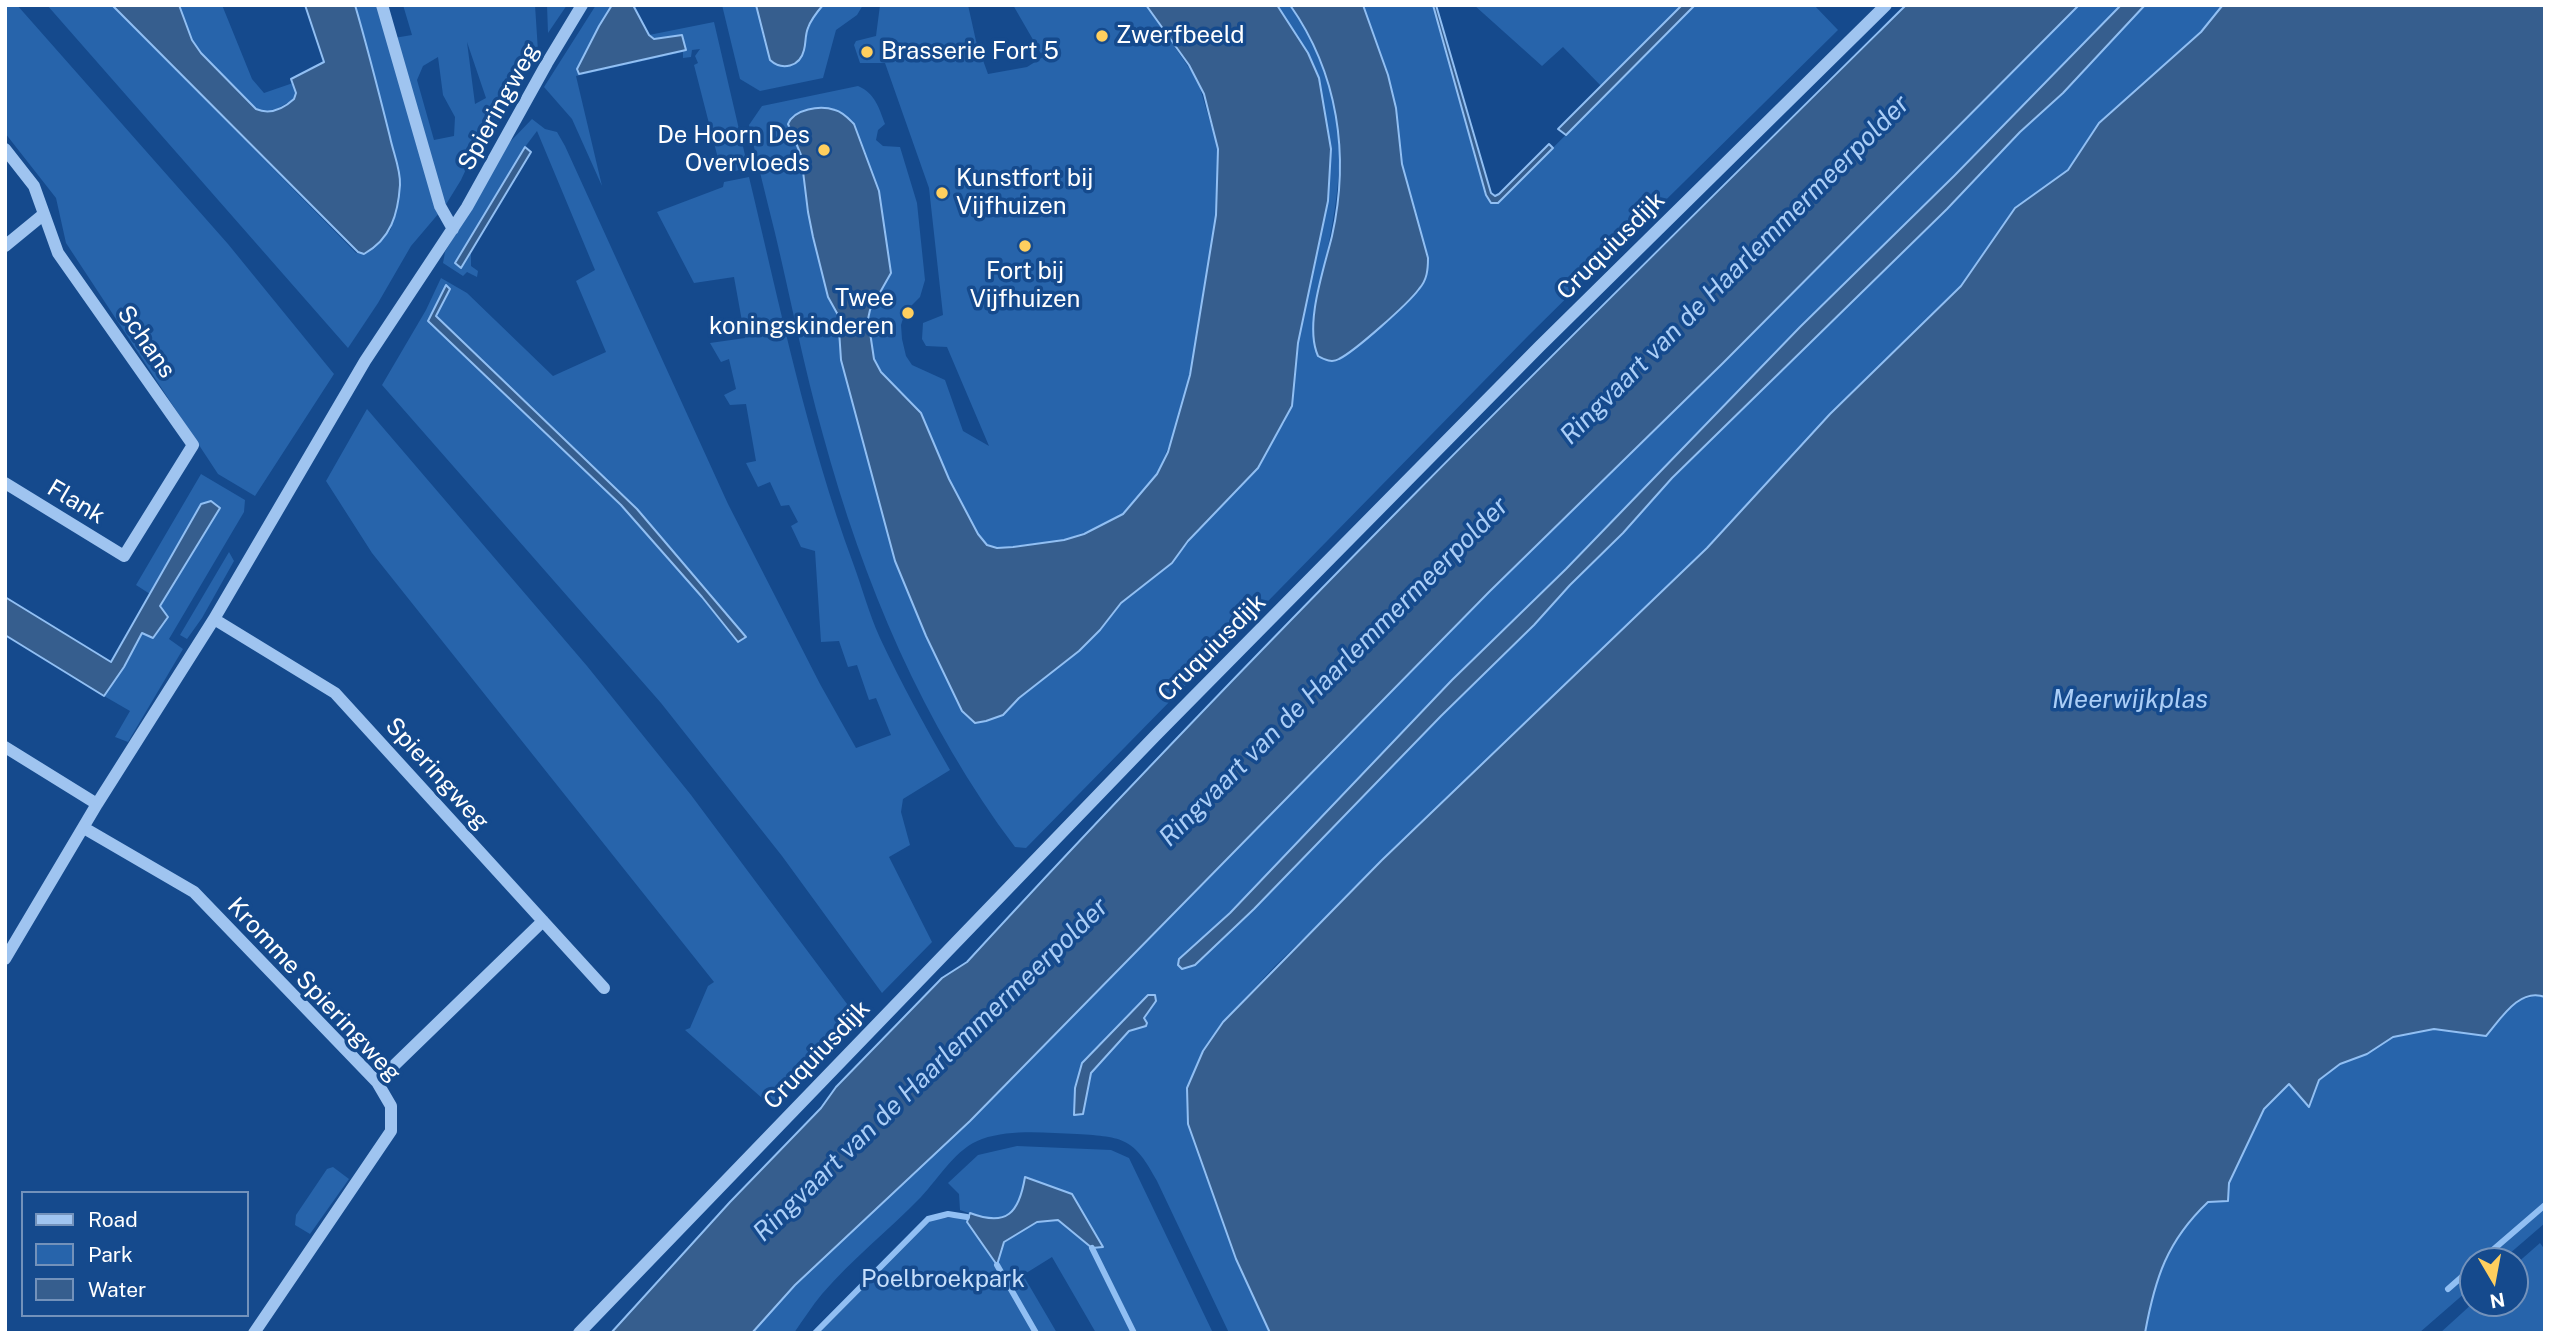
<!DOCTYPE html>
<html>
<head>
<meta charset="utf-8">
<style>
  body { margin:0 }
  #map { position:relative; width:2550px; height:1338px; overflow:hidden; background:#154a8d; font-family:"Public Sans",sans-serif }
  canvas { display:block }
  .frame { position:absolute; inset:0; border:7px solid #fff; pointer-events:none }
  .legend { position:absolute; left:21px; top:1191px; width:228px; height:126px; box-sizing:border-box; background:#154a8d; border:2px solid #7392bb; margin:0; padding:9px 12px; list-style:none; font-size:21px; color:#fff }
  .legend li { display:flex; align-items:center; gap:14px; height:35px }
  .legend b { width:35px; border:2px solid #7392bb }
  .north { position:absolute; left:2459px; top:1247px; width:70px; height:70px; box-sizing:border-box; background:#154a8d; border:2px solid #7392bb; border-radius:50%; rotate:170deg; font-size:19px; font-weight:700; line-height:28px; text-align:center; color:#fff }
  .north::after { content:''; display:block; margin:auto; width:24px; height:32px; background:#ffcf5e; clip-path:polygon(50% 0,100% 100%,50% 72%,0 100%) }
</style>
</head>
<body>
<div id="map">
<canvas width="2550" height="1338"></canvas>
<div class="frame"></div>
<ul class="legend">
<li><b style="height:9px;background:#9fc4f0"></b>Road</li>
<li><b style="height:19px;background:#2764ab"></b>Park</li>
<li><b style="height:19px;background:#365e8e"></b>Water</li>
</ul>
<div class="north">N</div>
</div>
<script>
const context = document.querySelector('canvas').getContext('2d');
context.lineJoin = 'round';
function paint(path, color) {
  context.fillStyle = color;
  context.fill(path, 'evenodd');
}
function stroke(path, color, width, dash) {
  context.strokeStyle = color;
  context.lineWidth = width;
  context.lineCap = dash ? 'butt' : 'round';
  context.setLineDash(dash || []);
  context.stroke(path);
}
function label(font, color, halo, rows, align = 'center') {
  context.font = font + ' "Public Sans",sans-serif';
  context.lineWidth = 7;
  context.setLineDash([]);
  context.textBaseline = 'middle';
  context.strokeStyle = halo;
  context.fillStyle = color;
  for (const [text, x, y, turn = 0] of rows) {
    context.save();
    context.translate(x, y);
    context.rotate((+turn || 0) * Math.PI / 180);
    context.textAlign = isNaN(turn) ? turn : align;
    if (halo) context.strokeText(text, 0, 0);
    context.fillText(text, 0, 0);
    context.restore();
  }
}
paint(new Path2D(`
  M5 5H17L228 244 334 374 255 496 218 474 66 243 56 198 5 133Z
  M47 5H112L356 253 364 254 374 249 391 229 400 182 354 5H377L388 39 412 35 403 5H535L538 51 496 128 474 152 461 180 445 206 411 246 378 303 348 348ZM467 42 486 98 475 104ZM438 57 443 95 455 117 454 136 434 140 417 80 423 66Z
  M179 5H222L252 79 264 93 293 83 296 93 294 99 273 111 256 110 201 53 192 40Z
  M547 5H567L548 33Z
  M596 5H633L649 35 714 22 748 168 722 174 694 65 698 63 695 56 700 49 692 50 691 57 683 58V52L576 76 602 186 572 119 544 87Z
  M722 5H756L770 60 804 52C806 33 810 19 823 5H863L857 15 836 30 823 78 760 91 740 79Z
  M880 5H968L976 41 988 74 1027 67 1043 57 1013 5H1146L1198 81 1218 149 1216 215 1204 301 1190 375 1177 427 1157 474 1123 514 1104 525 1064 540 997 548 987 545 978 535 949 479 921 413 888 381 874 359 868 319 870 310 891 273 879 191 854 124H789L801 155 808 212 813 237 828 296 838 315 841 360 895 561 926 636 962 711 976 722 1003 714 1019 698 1079 651 1100 630 1121 603 1172 563 1284 423 1292 406 1298 343 1328 201 1331 149 1319 78 1308 53 1277 5H1290C1369 117 1335 203 1313 324L1338 360 1372 333 1428 258 1402 164 1396 108 1388 75 1363 5H1433L1486 194 1491 203H1498L1695 5H1814L1838 30 1529 335 1026 848 1015 847C923 725 863 582 823 435 804 368 791 300 775 233 766 197 757 161 749 125L762 106 858 86C875 93 879 108 885 124L878 130 876 140 883 146 900 147 917 203 925 280 920 297 905 312 901 325 902 339 906 356 912 365 945 380 963 431 989 446 947 347 926 346 922 339 923 323 943 315 929 188 885 63H860L854 45 856 41 876 36Z
  M1474 5H1682L1602 87 1563 47 1542 66Z
  M2079 5H2223L2201 32 2099 123 2068 170 2015 208 1961 286 1830 414 1707 548 1275 966 1223 1022 1203 1051 1188 1124 1236 1259 1270 1333H1229L1157 1181C1134 1138 1124 1137 1077 1134 1046 1133 1012 1129 982 1139 956 1148 939 1178 921 1197 889 1230 852 1259 822 1294 812 1306 803 1320 794 1333H752L795 1285 970 1121 1489 592 1723 363Z
  M532 119 545 129 557 132 565 146 728 504 820 684 856 748 891 735 876 698 869 700 857 665 848 667 839 641 821 642 815 551 801 547 791 526 798 522 789 505 781 506 770 482 758 487 746 463 756 461 746 404 730 405 724 395 736 389 729 359 721 362 710 343 745 338 734 277 694 283 657 212 723 187 724 182 749 177C780 307 807 437 853 563 862 587 869 614 880 638 901 683 925 726 950 770L903 799 901 812 910 845 889 857 932 942 882 993 782 856 661 703 382 385 426 310 441 278 467 293 553 376 606 352 576 281 595 270 537 131 525 147 455 263 462 267 471 252V266L478 271 477 277 467 272 463 276 443 263 445 252 508 144Z
  M367 409 587 666 691 795 856 1016 771 1106 685 1030 690 1028 708 986 714 982 372 553 326 481Z
  M201 474 245 500 244 512 169 639 183 649 128 742 115 737 130 711 104 696 124 667 142 632 160 606 201 504 150 594 136 585Z
  M229 552 234 561 202 618 187 639 180 635Z
  M2540 995 2545 996V1223L2501 1261H2473V1286L2419 1333H2145L2152 1291 2176 1240 2190 1220 2229 1183 2264 1109 2290 1083 2319 1081 2340 1064 2352 1059 2363 1048 2411 1027 2509 1009 2515 1001Z
  M1017 1146 1111 1150 1129 1158 1213 1333H1096L1052 1257 1023 1275 1057 1333H815L928 1219 967 1217 997 1264 1004 1242 1037 1222 1058 1220 1092 1248 1025 1177 1021 1200 1009 1215 988 1220 960 1210 959 1194 948 1183 978 1155Z
  M333 1167 349 1179 310 1234 295 1225 296 1215 327 1169Z
  M2540 1243 2545 1250V1333H2440L2473 1303H2515V1265Z`), '#2764ab');
const water = new Path2D(`
  M112 5H179L192 40 201 53 256 109C270 115 283 109 294 99L296 93 291 79 324 62 305 5H355C368 49 379 93 390 137 393 152 401 170 400 185 398 214 391 239 364 254L358 252Z
  M612 5H633L649 35 654 39 682 35 686 50 579 74 577 69 599 26Z
  M756 5H823C817 12 811 19 808 28 805 35 806 43 804 50 800 67 782 71 770 60Z
  M1146 5H1277L1308 53 1319 78 1331 149 1328 201 1298 343 1292 406 1258 468 1188 541 1172 563 1121 603 1100 630 1079 651 1019 698 1003 715 986 721 975 723 962 711 926 636 895 561 841 360 838 315 828 297 813 237 808 212 801 155 788 124C794 109 820 105 835 110 843 112 849 119 854 124L879 191 891 273 870 310 868 319 874 359 881 372 921 413 949 479 978 534 987 545 997 548 1013 547 1064 540 1084 534 1123 514 1157 474 1168 452 1190 375 1216 215 1218 149 1204 94 1189 65Z
  M1290 5H1363L1388 75 1396 108 1402 164 1428 258C1428 270 1427 280 1419 289 1408 304 1355 351 1339 359 1332 363 1325 360 1318 356 1304 325 1324 269 1332 236 1350 155 1338 73 1290 5Z
  M1433 5H1436L1491 193 1495 196 1499 194 1549 144 1553 148 1498 203H1491L1486 195Z
  M1682 5H1695L1566 135 1558 129Z
  M1906 5H2079L1723 363 1489 592 970 1121 795 1285 752 1333H611L730 1202 821 1108 836 1087 942 978 967 962C1269 633 1588 319 1906 5Z
  M2121 5H2145L2063 93 2020 132 1947 209 1672 478 1623 533 1570 585 1534 625 1441 716 1254 909 1195 965 1182 969 1178 965 1179 959 1230 913 1452 680 1566 569 1800 327 1954 176Z
  M2545 5V997C2519 987 2500 1020 2486 1036L2434 1029 2393 1037 2367 1054 2340 1064 2319 1080 2309 1107 2289 1084 2264 1109 2229 1183 2228 1201 2208 1202C2167 1241 2155 1278 2145 1333H1270L1236 1259 1188 1124 1187 1088 1203 1051 1223 1022 1382 860 1707 548 1830 414 1961 286 2015 208 2068 170 2099 123 2201 32 2222 6Z
  M525 147 531 152 461 268 455 263Z
  M446 285 450 289 436 316 637 509 746 637 738 642 702 597 621 505 428 321Z
  M211 501 220 508 160 606 168 617 153 638 142 633 124 667 104 696 5 635V597L111 662 201 504Z
  M1148 995H1155L1156 1001 1144 1018 1147 1023 1146 1026 1129 1031 1091 1073 1083 1114 1074 1115 1075 1088 1082 1063Z
  M1025 1177 1072 1194 1103 1247 1092 1248 1058 1220 1037 1222 1004 1242 997 1265 967 1222 970 1213C1007 1227 1019 1213 1025 1177Z`);
paint(water, '#365e8e');
stroke(water, '#91bff3', 2);
stroke(new Path2D(`
  M1092 1248 1134 1333
  M2480 1261 2545 1205
  M997 1265 1036 1333
  M2448 1289 2473 1267
  M815 1333 928 1219 948 1214 967 1217`), '#91bff3', 6);
stroke(new Path2D(`
  M382 5 440 206 453 229
  M5 149 34 186 58 253 193 445 124 556 5 483
  M5 246 44 214
  M214 619 335 693 604 988
  M5 747 97 804
  M84 828 194 892 377 1082 391 1106V1131L254 1333
  M5 959 97 804 214 619 365 361 467 207 547 63 582 5
  M377 1082 543 921
  M579 1333 1155 736 1539 347 1886 5`), '#9fc4f0', 12);
for (const [x, y, r, color] of [
  [1102,36,7,"#ffcf5e"],
  [867,52,7,"#ffcf5e"],
  [824,150,7,"#ffcf5e"],
  [942,193,7,"#ffcf5e"],
  [1025,246,7,"#ffcf5e"],
  [908,313,7,"#ffcf5e"]
]) {
  const dot = new Path2D();
  dot.arc(x, y, r, 0, 2 * Math.PI);
  context.fillStyle = color;
  context.fill(dot);
  stroke(dot, '#154a8d', 2.5);
}
label('24px', '#fff', '#154a8d', [
  ["Zwerfbeeld",1116,36],
  ["Brasserie Fort 5",881,52],
  ["De Hoorn Des",810,136,"right"],
  ["Overvloeds",810,164,"right"],
  ["Kunstfort bij",956,179],
  ["Vijfhuizen",956,207],
  ["Fort bij",1025,272,"center"],
  ["Vijfhuizen",1025,300,"center"],
  ["Twee",894,299,"right"],
  ["koningskinderen",894,327,"right"]
], 'left');
label('24px', '#fff', '#154a8d', [
  ["Spieringweg",499,107,-61],
  ["Cruquiusdijk",1611,246,-45],
  ["Schans",146,342,55],
  ["Flank",76,502,31],
  ["Cruquiusdijk",1212,648,-45],
  ["Spieringweg",437,774,48],
  ["Kromme Spieringweg",314,990,47],
  ["Cruquiusdijk",817,1055,-46]
]);
label('24px', '#c5defb', '#154a8d', [
  ["Poelbroekpark",943,1280]
]);
label('italic 26px', '#abcef7', '#154a8d', [
  ["Ringvaart van de Haarlemmermeerpolder",1735,270,-45],
  ["Ringvaart van de Haarlemmermeerpolder",1334,672,-45],
  ["Meerwijkplas",2130,700],
  ["Ringvaart van de Haarlemmermeerpolder",931,1070,-44]
]);
</script>
</body>
</html>
